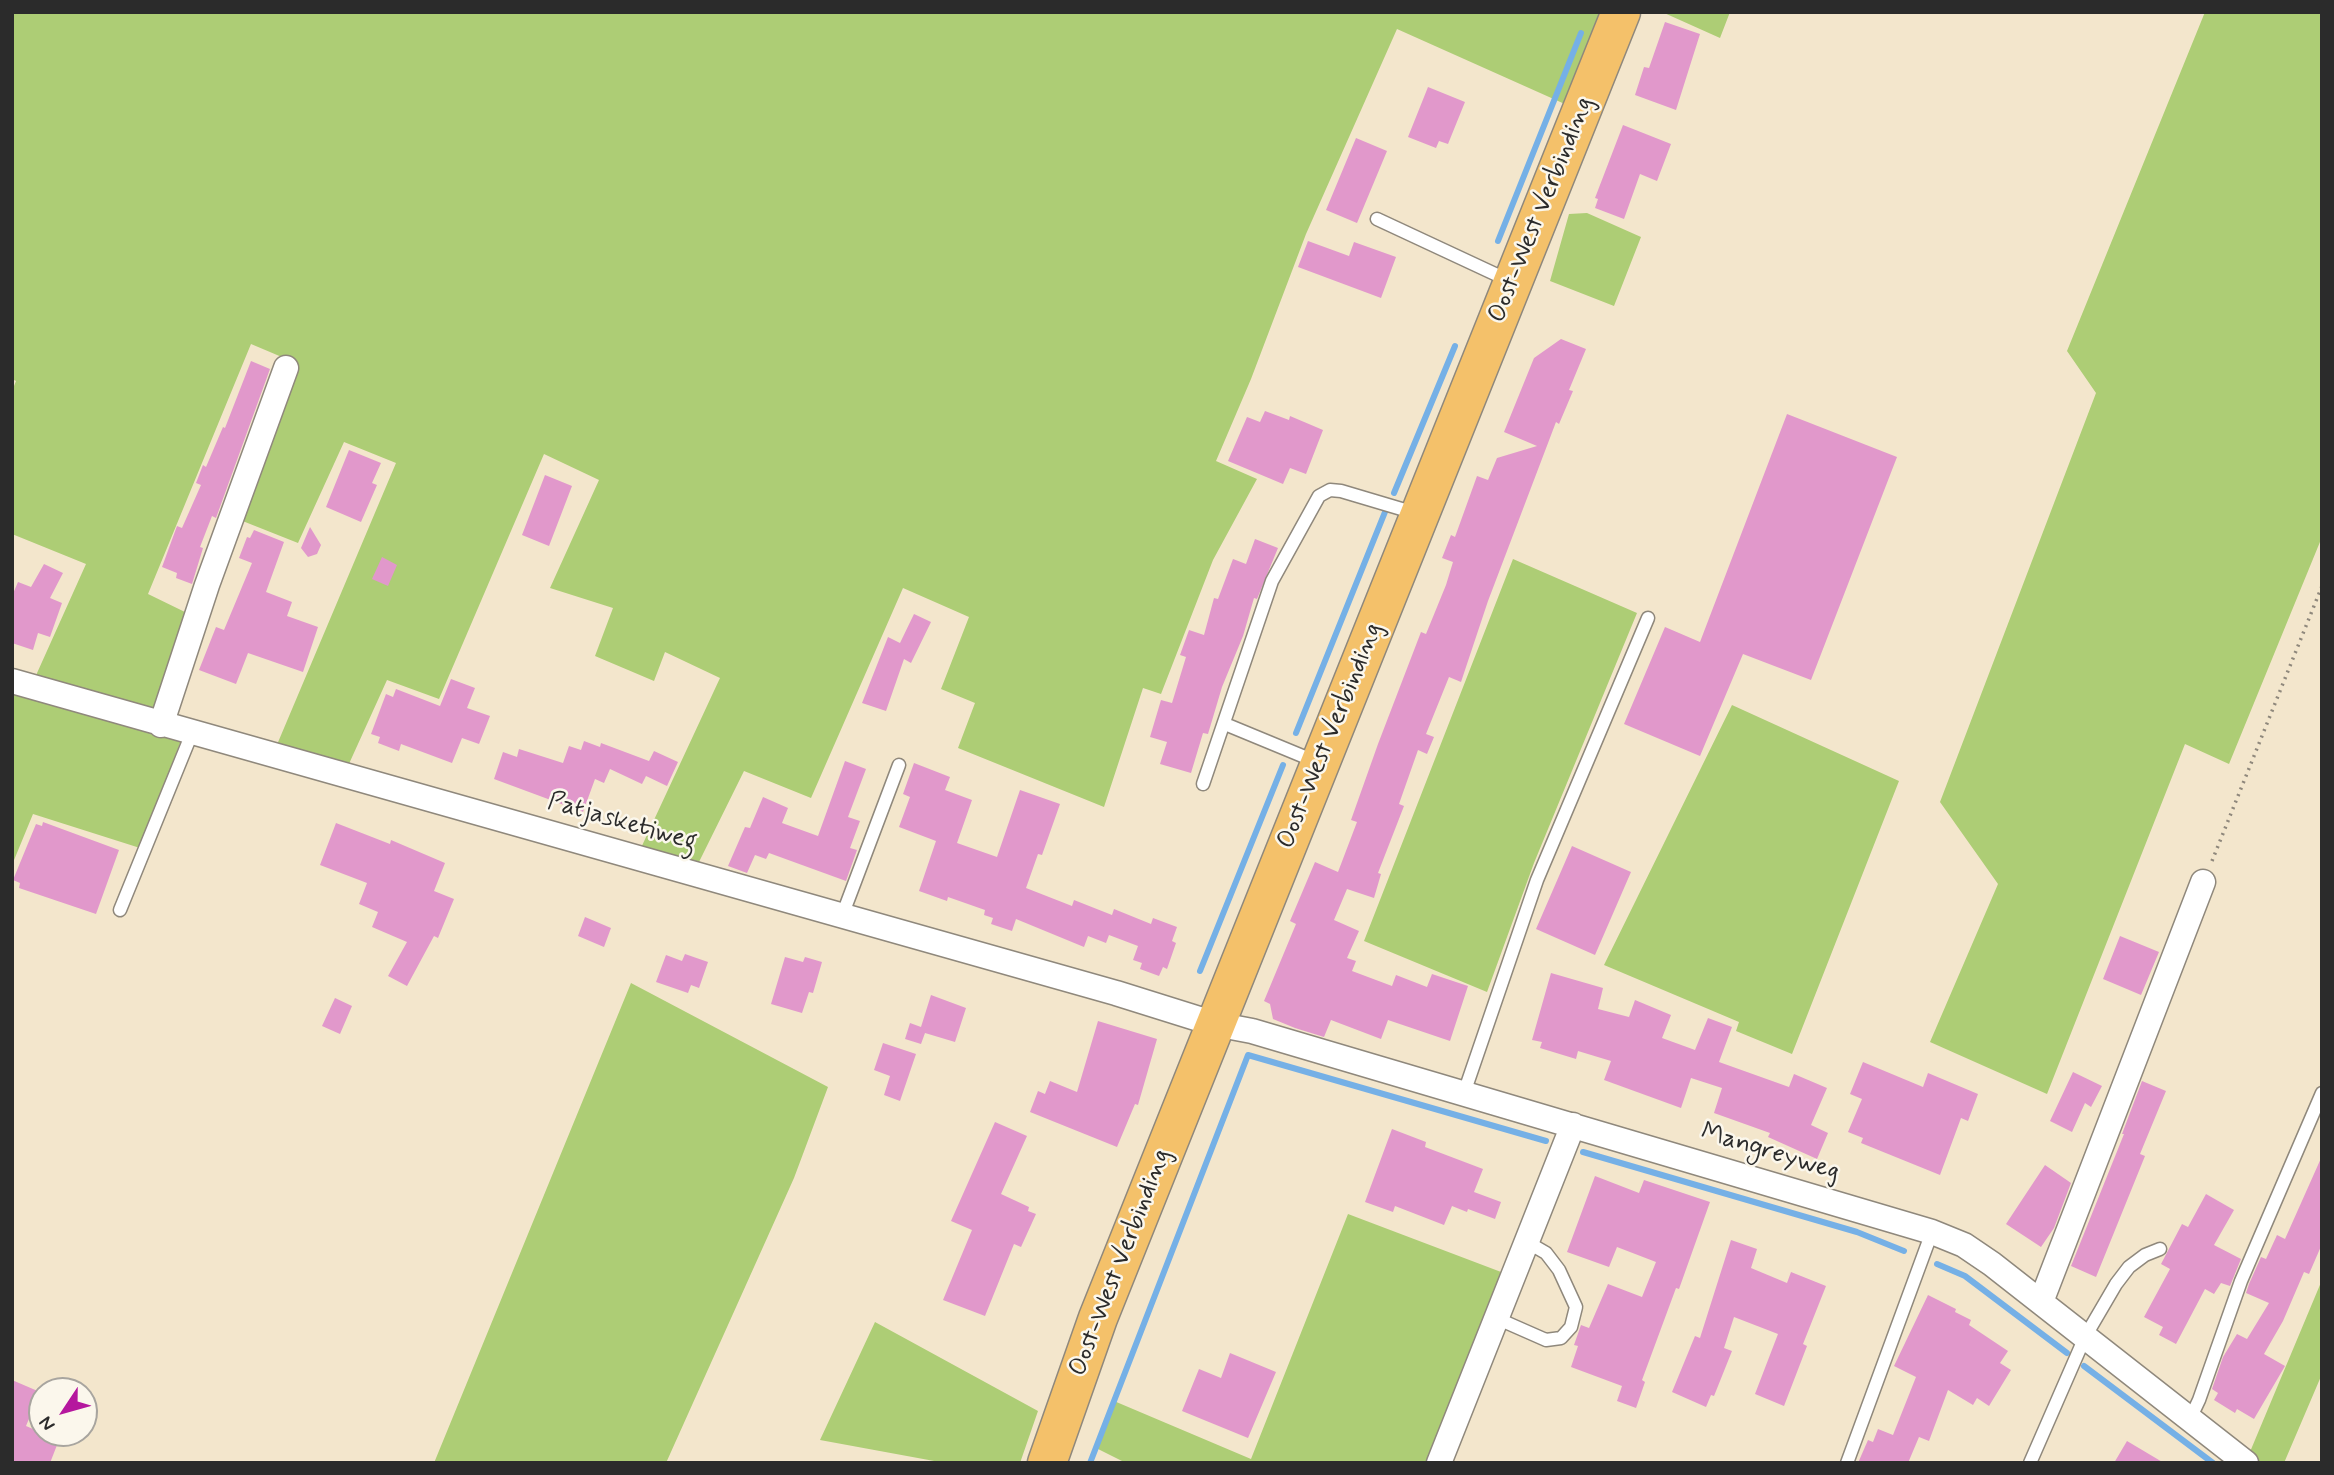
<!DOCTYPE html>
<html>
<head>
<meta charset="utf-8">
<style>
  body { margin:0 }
  #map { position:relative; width:2334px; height:1475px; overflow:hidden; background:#f3e6cc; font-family:Mynerve,sans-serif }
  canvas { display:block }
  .frame { position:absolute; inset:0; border:14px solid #2b2b2b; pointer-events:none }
  .north { position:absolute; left:28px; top:1377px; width:70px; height:70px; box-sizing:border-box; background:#fbf7ec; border:2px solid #a8a59f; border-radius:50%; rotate:234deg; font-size:19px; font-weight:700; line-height:28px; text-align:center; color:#2b2b2b }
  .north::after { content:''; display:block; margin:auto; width:24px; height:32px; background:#b5179e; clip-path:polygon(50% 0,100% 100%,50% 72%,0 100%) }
</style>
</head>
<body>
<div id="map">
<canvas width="2334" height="1475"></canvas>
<div class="frame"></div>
<div class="north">N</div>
</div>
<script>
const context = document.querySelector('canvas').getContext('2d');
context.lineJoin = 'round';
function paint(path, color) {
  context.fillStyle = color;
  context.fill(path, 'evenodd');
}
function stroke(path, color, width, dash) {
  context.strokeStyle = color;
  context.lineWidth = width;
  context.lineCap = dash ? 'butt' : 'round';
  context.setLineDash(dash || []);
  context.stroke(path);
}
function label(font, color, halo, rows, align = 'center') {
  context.font = font + ' Mynerve,sans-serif';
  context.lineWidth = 5;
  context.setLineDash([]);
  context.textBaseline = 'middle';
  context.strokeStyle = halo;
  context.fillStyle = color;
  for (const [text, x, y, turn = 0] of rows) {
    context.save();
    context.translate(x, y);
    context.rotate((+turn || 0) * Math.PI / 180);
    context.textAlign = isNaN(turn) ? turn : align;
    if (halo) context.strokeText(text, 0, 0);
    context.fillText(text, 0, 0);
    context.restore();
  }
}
paint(new Path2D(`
  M12 12H1605L1567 105 1397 29 1306 234 1251 379 1216 461 1257 479 1213 560 1161 694 1143 688 1104 807 958 748 975 703 941 689 969 617 903 588 811 798 744 771 697 866 640 850 720 678 665 652 654 681 595 656 613 608 550 588 599 480 544 454 439 699 387 680 348 766 276 747 396 463 344 442 298 543 235 518 296 363 251 344 148 594 187 613 157 705 153 710 33 682 86 564 12 534V391L16 381 12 379Z
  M1662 12H1730L1720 38Z
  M2205 12H2322V537L2229 764 2185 744 2047 1094 1930 1042 1998 884 1940 802 2096 393 2067 351Z
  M1587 213 1641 237 1614 306 1550 281 1569 214Z
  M1513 559 1637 613 1534 863 1487 992 1364 941Z
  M12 692 182 738 140 848 33 814 12 865Z
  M1732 705 1899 781 1792 1054 1736 1031 1739 1022 1604 965Z
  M631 983 828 1087 794 1178 666 1463H434Z
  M1348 1214 1509 1275 1435 1463H1126L1096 1448 1114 1401 1251 1459Z
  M2322 1280V1374L2284 1463H2253L2247 1459Z
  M875 1322 1038 1411 1020 1463H945L820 1440Z`), '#adcd75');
stroke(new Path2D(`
  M1498 241 1581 33
  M1394 493 1455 346
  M1296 733 1385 512
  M1200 971 1283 765
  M1583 1152 1857 1232 1904 1251
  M1937 1264 1965 1276 2067 1353
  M2084 1366 2213 1463
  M1090 1463 1248 1055 1546 1141`), '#75b0e6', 6);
paint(new Path2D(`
  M1665 22 1700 34 1676 110 1635 95 1644 67 1649 68Z
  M1428 87 1465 102 1448 144 1439 141 1436 148 1408 137Z
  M1623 125 1671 144 1657 181 1640 174 1624 219 1595 208 1598 199 1595 198Z
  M1356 138 1387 151 1357 223 1326 210Z
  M1308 241 1349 256 1354 242 1396 257 1381 298 1298 267Z
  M1561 339 1586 349 1569 390 1573 391 1559 424 1556 422 1488 601 1461 682 1449 677 1426 734 1434 737 1427 754 1418 750 1399 804 1404 806 1378 873 1381 874 1374 898 1347 889 1334 920 1359 931 1347 958 1356 961 1352 971 1392 986 1396 975 1427 987 1432 974 1468 986 1450 1041 1388 1020 1381 1039 1331 1020 1324 1037 1295 1028 1273 1019 1270 1004 1264 1001 1296 924 1290 921 1315 862 1338 872 1357 822 1351 820 1378 744 1421 632 1426 634 1446 585 1453 562 1442 558 1451 535 1455 537 1477 476 1488 480 1497 458 1537 446 1504 432 1534 358Z
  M251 361 270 369 216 518 212 516 200 547 203 548 192 584 176 578 177 573 162 567 177 526 182 528 201 485 196 483 203 465 206 467 223 427 225 428Z
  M1265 411 1289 420 1290 416 1323 430 1306 474 1290 468 1283 484 1228 461 1247 417 1260 422Z
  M1787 414 1897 457 1811 680 1743 654 1700 756 1624 724 1665 627 1700 642Z
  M349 450 381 463 372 483 377 485 361 522 326 507Z
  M545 475 572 486 549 546 522 535Z
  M310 527 321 545 317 554 308 557 301 548Z
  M254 530 284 542 266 592 292 602 287 616 318 627 303 672 248 653 236 684 199 670 216 627 224 630 252 563 239 558 247 537 250 538Z
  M1255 539 1278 548 1257 599 1254 598 1243 636 1222 687 1208 734 1203 733 1191 773 1160 764 1167 742 1150 737 1161 700 1172 703 1186 657 1180 655 1189 630 1204 635 1214 598 1218 599 1233 559 1246 564Z
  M382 557 397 565 388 586 372 579Z
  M44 564 63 573 50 598 62 603 50 637 38 633 33 650 12 643V596L18 582 31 587Z
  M914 614 931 622 911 663 904 659 886 711 862 703 888 637 900 643Z
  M451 679 475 688 467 708 490 716 479 744 462 738 452 763 401 744 399 751 378 743 380 737 371 734 386 694 393 697 396 689 440 706Z
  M584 741 600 747 601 743 649 761 654 751 678 762 667 786 646 776 642 784 610 769 604 783 595 779 583 812 494 779 503 752 517 757 519 749 563 763 569 746 581 750Z
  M845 761 866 769 848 817 860 821 850 848 857 850 846 881 769 853 766 859 755 855 747 873 728 866 745 827 750 828 763 797 788 808 782 823 818 836Z
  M914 763 950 777 945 790 972 800 957 843 997 857 1020 790 1060 804 1042 855 1038 854 1026 888 1072 906 1074 900 1112 915 1114 909 1151 924 1153 918 1177 927 1172 941 1176 943 1167 969 1163 967 1159 976 1140 969 1142 963 1133 960 1138 946 1109 935 1106 943 1088 936 1084 947 1016 919 1012 931 991 924 993 918 984 915 985 910 948 897 947 901 919 891 936 841 899 827 910 797 903 794Z
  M43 822 119 850 96 914 19 888 20 883 13 880 36 824 42 826Z
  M336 823 390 844 391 840 445 863 434 891 454 899 438 938 434 936 407 986 388 976 407 942 372 927 378 912 359 904 367 883 320 865Z
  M1572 846 1631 872 1595 955 1536 929Z
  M585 917 611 928 604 947 578 936Z
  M2120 936 2159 952 2141 995 2103 979Z
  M685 954 708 962 699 988 691 985 688 993 656 982 666 955 682 961Z
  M785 957 803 962 805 957 822 962 813 993 809 992 802 1013 771 1004Z
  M1551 973 1603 988 1598 1009 1629 1017 1635 1000 1671 1015 1662 1038 1695 1050 1708 1018 1732 1027 1719 1062 1789 1087 1794 1074 1827 1088 1811 1125 1828 1133 1817 1159 1768 1137 1770 1133 1714 1113 1722 1088 1691 1078 1681 1108 1604 1080 1611 1061 1578 1051 1576 1059 1540 1048 1542 1042 1532 1040Z
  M931 995 966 1008 955 1042 925 1033 921 1044 905 1039 910 1023 921 1027Z
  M335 998 352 1006 340 1034 322 1026Z
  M1098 1021 1157 1039 1138 1105 1135 1104 1117 1147 1030 1112 1038 1091 1045 1094 1050 1081 1077 1092Z
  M883 1043 916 1054 900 1101 884 1095 890 1076 874 1070Z
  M1863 1062 1923 1087 1928 1073 1978 1094 1968 1121 1961 1118 1940 1175 1861 1143 1863 1138 1848 1132 1862 1099 1850 1094Z
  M2073 1072 2102 1086 2091 1107 2085 1103 2072 1132 2050 1121Z
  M2142 1081 2166 1091 2140 1154 2145 1156 2096 1277 2071 1266 2124 1134H2122Z
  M995 1122 1027 1136 1001 1194 1029 1207 1028 1211 1036 1214 1021 1247 1014 1244 985 1316 943 1300 972 1230 951 1221Z
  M1392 1129 1426 1142 1425 1147 1483 1169 1474 1192 1501 1202 1495 1219 1468 1209 1467 1212 1452 1206 1444 1225 1395 1206 1393 1212 1365 1202Z
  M2322 1156V1244L2309 1274 2304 1272 2283 1321 2264 1354 2285 1366 2254 1419 2237 1409 2235 1413 2214 1400 2218 1393 2212 1389 2223 1357 2237 1334 2247 1339 2269 1303 2246 1293 2249 1284 2261 1257 2266 1259 2277 1235 2285 1239Z
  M2045 1165 2071 1183 2054 1228 2041 1247 2006 1224Z
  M1595 1176 1639 1193 1644 1180 1710 1202 1679 1289 1676 1288 1642 1380 1645 1382 1636 1408 1617 1401 1622 1386 1571 1367 1578 1346 1574 1345 1581 1325 1589 1328 1608 1284 1642 1297 1656 1262 1617 1247 1609 1267 1567 1252Z
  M2206 1194 2234 1210 2214 1245 2241 1259 2230 1286 2221 1283 2214 1294 2205 1289 2176 1344 2159 1335 2163 1327 2144 1317 2170 1269 2161 1264 2182 1224 2188 1227Z
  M1731 1240 1757 1249 1751 1268 1787 1283 1791 1272 1826 1286 1803 1344 1807 1346 1784 1406 1755 1394 1778 1334 1734 1317 1724 1348 1732 1351 1714 1396 1711 1395 1706 1407 1672 1392 1695 1336 1700 1338Z
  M1928 1295 1956 1309 1955 1312 1971 1320 1969 1325 2008 1351 2000 1363 2011 1370 1989 1406 1977 1398 1973 1405 1948 1390 1929 1441 1919 1437 1908 1463H1858L1868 1440 1873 1442 1878 1429 1893 1435 1916 1377 1894 1366Z
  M1230 1353 1276 1372 1248 1438 1182 1411 1199 1369 1221 1378Z
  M12 1380 40 1392 26 1426 59 1440 50 1463H12Z
  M2127 1441 2164 1463H2114Z`), '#e198cb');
const lane = new Path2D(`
  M1377 219 1510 281
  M1225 724 1317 762
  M1203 784 1272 581 1319 496 1330 490 1341 491 1415 513
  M120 910 192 733
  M842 916 899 765
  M1464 1093 1537 880 1648 618
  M1496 1318 1546 1340 1561 1338 1571 1327 1576 1307 1559 1270 1546 1253 1527 1242
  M2190 1419 2199 1400 2241 1281 2322 1093
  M1847 1463 1932 1232
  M2030 1463 2085 1337 2116 1284 2129 1267 2145 1255 2160 1249`);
const street = new Path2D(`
  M12 681 1116 993 1215 1024 1252 1031 1932 1232 1964 1245 1992 1264 2246 1463
  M161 725 207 585 286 368
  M2041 1302 2203 882
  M1439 1463 1573 1125`);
const primary = new Path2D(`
  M1047 1463 1098 1318 1621 12`);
stroke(lane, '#8f887c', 15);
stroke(street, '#8f887c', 27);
stroke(primary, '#8f887c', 41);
stroke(new Path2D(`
  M2212 861 2322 586`), '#8f887c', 3.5, [2, 5]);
stroke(lane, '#fff', 12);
stroke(street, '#fff', 24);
stroke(primary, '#f4c16a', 38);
label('26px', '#2b2b2b', '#fbf7ec', [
  ["Oost-West Verbinding",1542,210,-68],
  ["Oost-West Verbinding",1331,736,-68],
  ["Patjasketiweg",622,823,16],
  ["Mangreyweg",1770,1153,17],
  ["Oost-West Verbinding",1121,1263,-69]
]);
</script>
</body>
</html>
